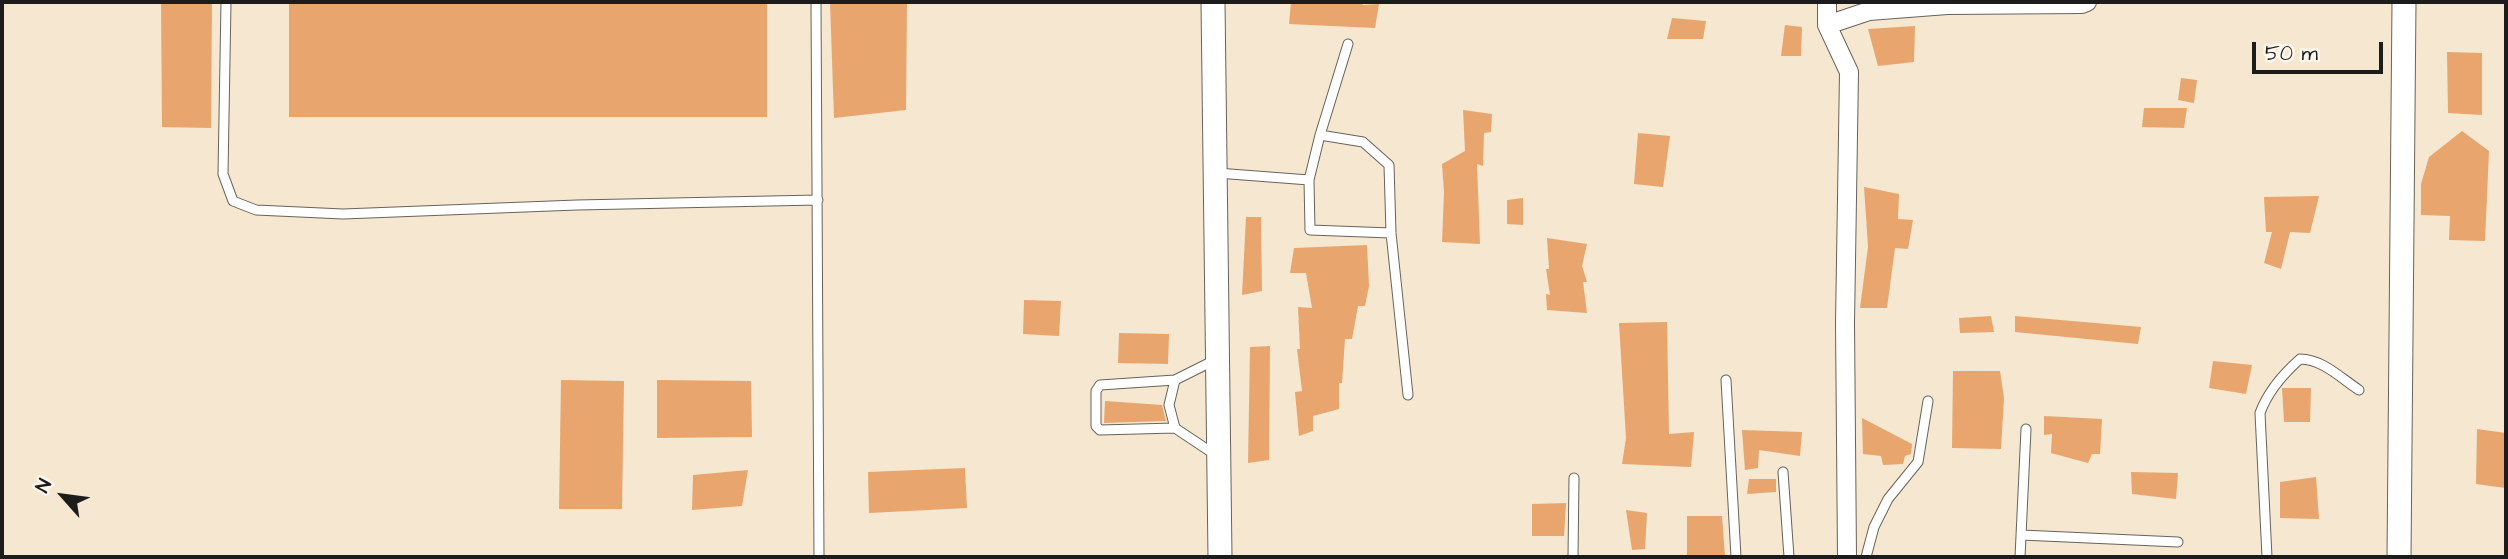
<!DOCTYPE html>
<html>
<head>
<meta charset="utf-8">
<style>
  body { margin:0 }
  #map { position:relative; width:2508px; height:559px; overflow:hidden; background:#f5e7d0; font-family:"Architects Daughter",sans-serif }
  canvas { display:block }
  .frame { position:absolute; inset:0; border:4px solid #1c1c1c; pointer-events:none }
  .north { position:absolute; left:28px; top:461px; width:70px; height:70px; -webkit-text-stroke:5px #fbf7ec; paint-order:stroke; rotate:298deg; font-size:19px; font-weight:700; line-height:28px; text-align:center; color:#1c1c1c }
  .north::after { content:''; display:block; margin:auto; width:24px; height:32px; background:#1c1c1c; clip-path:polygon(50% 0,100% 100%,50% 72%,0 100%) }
  .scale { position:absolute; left:2252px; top:42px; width:131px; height:32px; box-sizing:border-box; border:4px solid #1c1c1c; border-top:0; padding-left:9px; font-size:21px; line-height:24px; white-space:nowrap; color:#1c1c1c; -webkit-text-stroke:5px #fbf7ec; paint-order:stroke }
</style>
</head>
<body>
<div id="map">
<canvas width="2508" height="559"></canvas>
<div class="frame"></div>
<div class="north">N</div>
<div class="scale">50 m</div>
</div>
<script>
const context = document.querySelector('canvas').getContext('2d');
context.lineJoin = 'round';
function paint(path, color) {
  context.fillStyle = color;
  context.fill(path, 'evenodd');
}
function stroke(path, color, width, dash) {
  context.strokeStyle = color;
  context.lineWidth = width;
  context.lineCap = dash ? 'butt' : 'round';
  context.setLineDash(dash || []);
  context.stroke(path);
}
paint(new Path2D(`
  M161 2H212L211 128 162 127Z
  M289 2H767V117H289Z
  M830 2H907L906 110 834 118Z
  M1291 2H1362L1363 5 1379 4 1375 28 1289 24Z
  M1672 18 1706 21 1703 39H1667Z
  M1785 25 1802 27 1801 56H1781Z
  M1915 26 1914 62 1878 66 1868 29Z
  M2447 52 2482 53V115L2448 113Z
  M2181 78 2197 80 2194 103 2178 100Z
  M2144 108H2187L2184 128 2142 127Z
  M1463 110 1492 114 1491 132 1484 133 1483 166 1477 164 1480 244 1442 242 1444 192 1442 164 1465 151Z
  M2462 131 2489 151 2485 241 2449 240 2450 216 2421 215V184L2429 157Z
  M1638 133 1670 136 1663 187 1634 184Z
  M1864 187 1899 194 1898 219 1913 220 1908 249 1895 248 1887 308H1860L1868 247Z
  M2319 196 2310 233 2290 232 2281 269 2264 263 2272 232H2266L2264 197Z
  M1523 198V225L1507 224V200Z
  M1246 217H1261L1262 291 1242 295Z
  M1547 238 1587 244 1582 266 1587 282H1583L1587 313 1547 310 1546 294 1550 295 1546 269H1549Z
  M1367 245 1369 286 1365 306H1358L1352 339H1345L1342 383H1339V409L1313 416V431L1299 436 1295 392 1302 391 1297 349H1300L1298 307 1312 308 1306 273H1290L1294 248Z
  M1024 300 1061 301 1059 336 1023 334Z
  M1991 316 1994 332 1960 333 1959 318Z
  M2015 316 2141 327 2138 344 2015 332Z
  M1667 322 1669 434 1694 432 1691 467 1622 464 1626 438 1619 323Z
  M1119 333 1169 334 1168 364 1118 363Z
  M1270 346 1269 460 1248 463 1250 347Z
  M2213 361 2252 365 2246 394 2209 388Z
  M1953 371H2000L2004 398 2001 449 1952 448Z
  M561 380 624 381 622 509H559Z
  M657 380 751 381 752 437 657 438Z
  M2282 388H2311L2310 422H2284Z
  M1105 401 1162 405 1166 421 1104 423Z
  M2044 416 2102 419 2100 454H2092L2088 463 2051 453 2052 434 2044 435Z
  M1862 418 1912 444 1911 454 1905 456 1903 464 1883 465 1881 456 1863 454Z
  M2477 429 2506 433V488L2476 484Z
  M1742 430 1802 432 1800 456 1759 450 1758 468 1745 470Z
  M965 468 967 508 869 513 868 472Z
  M748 470 742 506 692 510 693 475Z
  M2131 472 2178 473 2176 499 2132 494Z
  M2316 477 2319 519 2280 518V482Z
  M1749 479H1776V492L1747 494Z
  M1566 503 1564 536H1532V504Z
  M1626 510 1647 513 1645 549 1632 550Z
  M1687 516H1722L1725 557H1687Z`), '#e8a66e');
const service = new Path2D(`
  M226 2 223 174 233 201 256 210 343 214 577 205 818 200
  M816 2 819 557
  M1320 135 1363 142 1389 165 1391 233 1408 395
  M1217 173 1309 180 1320 135 1348 44
  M1309 180 1310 230 1391 233
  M1217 359 1175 380 1169 405 1175 428 1217 456
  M1175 380 1100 385 1096 391V426L1100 430 1175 428
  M1726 380 1736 557
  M1783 472 1789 557
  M2021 535 2178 542
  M1573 557 1574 478
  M1866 557 1874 527 1888 499 1918 462 1928 401
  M2020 557 2026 429
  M2267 557 2260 413C2268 391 2283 374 2300 359 2322 359 2341 378 2359 390`);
const minor = new Path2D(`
  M1827 2V25L1849 72 1845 323 1847 557
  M1827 25 1869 11 1947 5 2082 4 2087 2`);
const tertiary = new Path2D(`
  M1213 2 1220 557
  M2399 557 2404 2`);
stroke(service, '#68635b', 11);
stroke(minor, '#68635b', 20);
stroke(tertiary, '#68635b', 25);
stroke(service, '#fff', 9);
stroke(minor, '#fff', 18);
stroke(tertiary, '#fff', 23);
</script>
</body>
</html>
